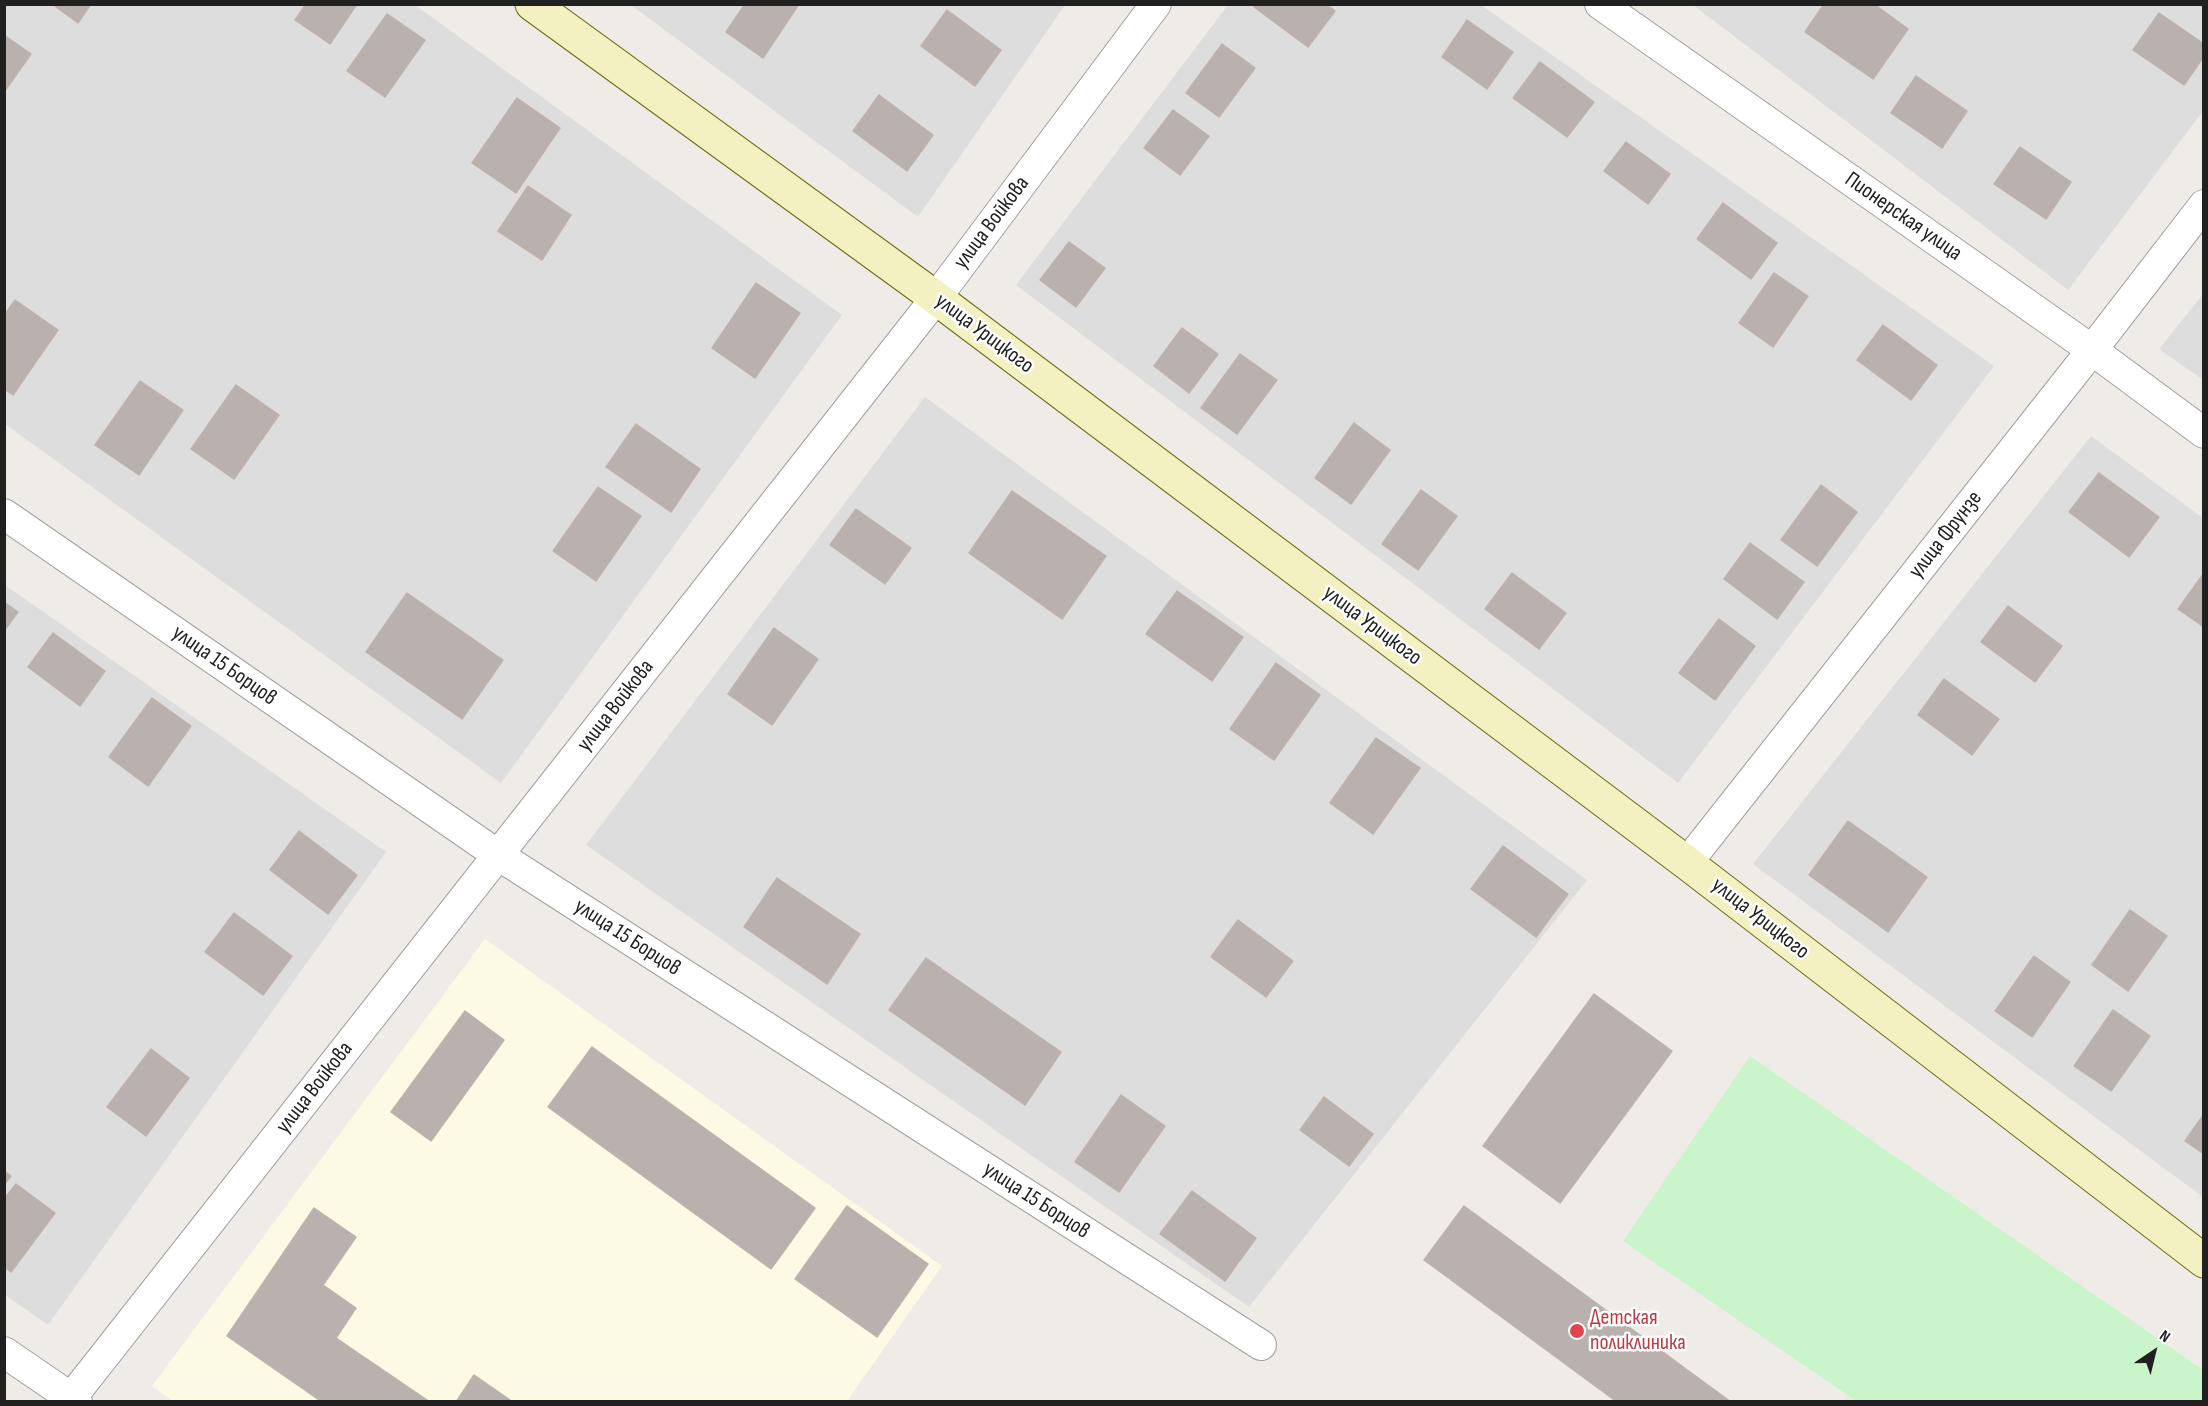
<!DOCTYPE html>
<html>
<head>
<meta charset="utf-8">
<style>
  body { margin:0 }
  #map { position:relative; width:2208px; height:1406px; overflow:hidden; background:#efece7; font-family:"Sofia Sans Condensed",sans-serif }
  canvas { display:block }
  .frame { position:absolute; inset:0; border:6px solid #202020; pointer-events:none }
  .north { position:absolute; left:2124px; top:1322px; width:60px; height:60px; -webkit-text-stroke:4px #fff; paint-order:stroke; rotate:35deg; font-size:16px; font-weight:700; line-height:24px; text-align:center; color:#202020 }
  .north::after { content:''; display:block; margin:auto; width:21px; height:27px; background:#202020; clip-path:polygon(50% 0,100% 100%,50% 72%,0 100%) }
</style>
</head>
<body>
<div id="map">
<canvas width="2208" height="1406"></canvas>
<div class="frame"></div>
<div class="north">N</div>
</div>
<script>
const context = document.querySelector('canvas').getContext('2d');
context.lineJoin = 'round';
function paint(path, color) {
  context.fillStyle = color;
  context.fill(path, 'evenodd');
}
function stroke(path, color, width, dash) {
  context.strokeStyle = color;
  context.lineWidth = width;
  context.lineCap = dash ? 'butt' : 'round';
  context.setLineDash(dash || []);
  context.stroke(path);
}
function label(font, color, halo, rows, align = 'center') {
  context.font = font + ' "Sofia Sans Condensed",sans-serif';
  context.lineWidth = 5;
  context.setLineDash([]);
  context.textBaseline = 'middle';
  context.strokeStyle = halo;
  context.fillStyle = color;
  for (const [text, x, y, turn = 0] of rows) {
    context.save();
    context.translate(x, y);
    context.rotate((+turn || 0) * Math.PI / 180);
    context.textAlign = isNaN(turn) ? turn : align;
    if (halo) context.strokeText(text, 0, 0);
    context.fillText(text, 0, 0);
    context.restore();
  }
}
paint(new Path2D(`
  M5 5H415L842 315 501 783 5 424Z
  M631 5H1065L918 217Z
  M1228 5H1481L1994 366 1678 783 1016 285Z
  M1693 5H2203V111L2068 290Z
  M2203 294V380L2159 349Z
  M925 397 1587 880 1249 1307 586 845Z
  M2091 436 2203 518V1197L1753 864Z
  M5 585 386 852 48 1325 5 1295Z`), '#dedddd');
paint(new Path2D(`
  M485 939 942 1266 847 1401 174 1402 152 1386Z`), '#fcfae4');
paint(new Path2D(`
  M1750 1056 2203 1370V1401H1856L1623 1241Z`), '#caf4ca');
const building = new Path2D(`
  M52 4H91L78 23Z
  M306 4H357L330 44 295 20Z
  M745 4H799L763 58 726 32Z
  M1256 4H1326L1335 11 1308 47 1254 7Z
  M1824 4H1874L1908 29 1873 79 1805 32Z
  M947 10 1001 50 975 86 921 46Z
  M2159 13 2204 44V56L2184 85 2133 50Z
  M387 14 425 40 385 97 347 71Z
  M1467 20 1513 52 1487 89 1442 57Z
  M4 35 31 54 4 92Z
  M1222 44 1255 68 1219 117 1186 93Z
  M1540 62 1594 102 1567 137 1513 98Z
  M1916 76 1967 111 1942 148 1891 113Z
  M879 95 933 135 907 171 853 131Z
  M517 98 560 128 516 193 472 163Z
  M1173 110 1209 136 1180 175 1144 148Z
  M1626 142 1670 174 1648 204 1604 171Z
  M2020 147 2071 182 2046 219 1994 184Z
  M528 186 571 215 542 260 498 231Z
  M1723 203 1777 243 1751 279 1697 239Z
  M1069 242 1105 268 1076 307 1040 280Z
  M1774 273 1808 296 1773 347 1739 323Z
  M756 283 800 313 755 378 712 348Z
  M15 300 58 330 13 395 4 389V316Z
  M1883 325 1937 365 1911 400 1857 360Z
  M1182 328 1218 354 1189 393 1154 366Z
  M1240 354 1277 380 1237 434 1201 408Z
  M140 381 183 410 139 475 95 445Z
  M236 385 279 415 234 479 191 449Z
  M1354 423 1390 450 1351 504 1315 478Z
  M636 424 700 469 671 512 606 467Z
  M2099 473 2159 517 2129 557 2069 512Z
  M1821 485 1857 512 1817 566 1781 540Z
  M598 487 641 516 596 581 553 551Z
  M1421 490 1457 516 1418 570 1382 544Z
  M1012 491 1106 556 1062 619 969 553Z
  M856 509 911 548 885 584 830 545Z
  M1750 543 1804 582 1777 619 1724 579Z
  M1512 573 1566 613 1539 649 1485 609Z
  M2204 573V627L2178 609Z
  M1177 591 1243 637 1212 681 1146 634Z
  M407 593 503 660 462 719 366 652Z
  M4 602 18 612 4 631Z
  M2008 606 2062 646 2035 682 1981 642Z
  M1719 619 1755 646 1715 700 1679 673Z
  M774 628 818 659 772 725 728 694Z
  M53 633 105 671 80 706 28 667Z
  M1276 663 1320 695 1274 760 1230 729Z
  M1944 679 1999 719 1972 755 1918 715Z
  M152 698 191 726 148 786 109 757Z
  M1376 738 1420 768 1373 834 1330 803Z
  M1848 821 1927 877 1888 932 1809 875Z
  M299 831 357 875 328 914 270 870Z
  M1503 846 1568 894 1536 937 1471 889Z
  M777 878 860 934 827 984 744 927Z
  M2130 910 2167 936 2128 991 2092 965Z
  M234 913 292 956 263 995 205 952Z
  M1238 920 1293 961 1266 997 1211 957Z
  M2034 956 2070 982 2032 1037 1995 1011Z
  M926 958 1061 1052 1025 1105 889 1010Z
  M1594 994 1672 1051 1560 1203 1483 1146Z
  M2113 1010 2150 1036 2111 1091 2074 1066Z
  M465 1011 504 1040 431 1141 391 1112Z
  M592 1047 815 1208 771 1269 548 1107Z
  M151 1049 189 1078 146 1136 107 1107Z
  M1121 1095 1165 1126 1119 1192 1075 1162Z
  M1324 1097 1373 1134 1349 1166 1300 1130Z
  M2204 1114V1154L2185 1141Z
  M4 1171 11 1176 4 1185Z
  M16 1184 55 1213 11 1272 4 1267V1199Z
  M1192 1191 1256 1238 1225 1281 1160 1234Z
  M847 1206 928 1264 877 1337 795 1279Z
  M1464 1206 1731 1402H1617L1424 1260Z
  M314 1208 356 1237 323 1285 356 1308 336 1338 430 1402H322L227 1336Z
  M474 1375 513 1402H456Z`);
paint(building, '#b8b1ad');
stroke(building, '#bfb2ab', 1.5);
const street = new Path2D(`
  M1600 4 2092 350 2204 433
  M4 514 498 855 1261 1345
  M1687 863 2092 350 2204 205
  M4 1352 77 1402
  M68 1402 936 298 1156 4`);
const secondary = new Path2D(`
  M532 4 936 298 1687 863 2204 1261`);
stroke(street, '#a1a1a1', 32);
stroke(secondary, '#6a6c11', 35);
stroke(street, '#fff', 30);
stroke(secondary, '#f3f1c2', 33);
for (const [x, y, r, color] of [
  [1577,1331,8,"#e0444e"]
]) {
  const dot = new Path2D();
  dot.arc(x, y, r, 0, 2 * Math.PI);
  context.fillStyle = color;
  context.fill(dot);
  stroke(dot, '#fff', 2);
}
label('22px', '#202020', '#fff', [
  ["Пионерская улица",1903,217,35],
  ["улица Войкова",992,223,-53],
  ["улица Урицкого",984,334,37],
  ["улица Фрунзе",1946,535,-52],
  ["улица Урицкого",1372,626,37],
  ["улица 15 Борцов",224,666,35],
  ["улица Войкова",616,706,-52],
  ["улица Урицкого",1760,919,38],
  ["улица 15 Борцов",627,938,33],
  ["улица Войкова",315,1088,-52],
  ["улица 15 Борцов",1036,1201,33]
]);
label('22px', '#be3a42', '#fff', [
  ["Детская",1590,1318],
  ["поликлиника",1590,1343]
], 'left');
</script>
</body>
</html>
